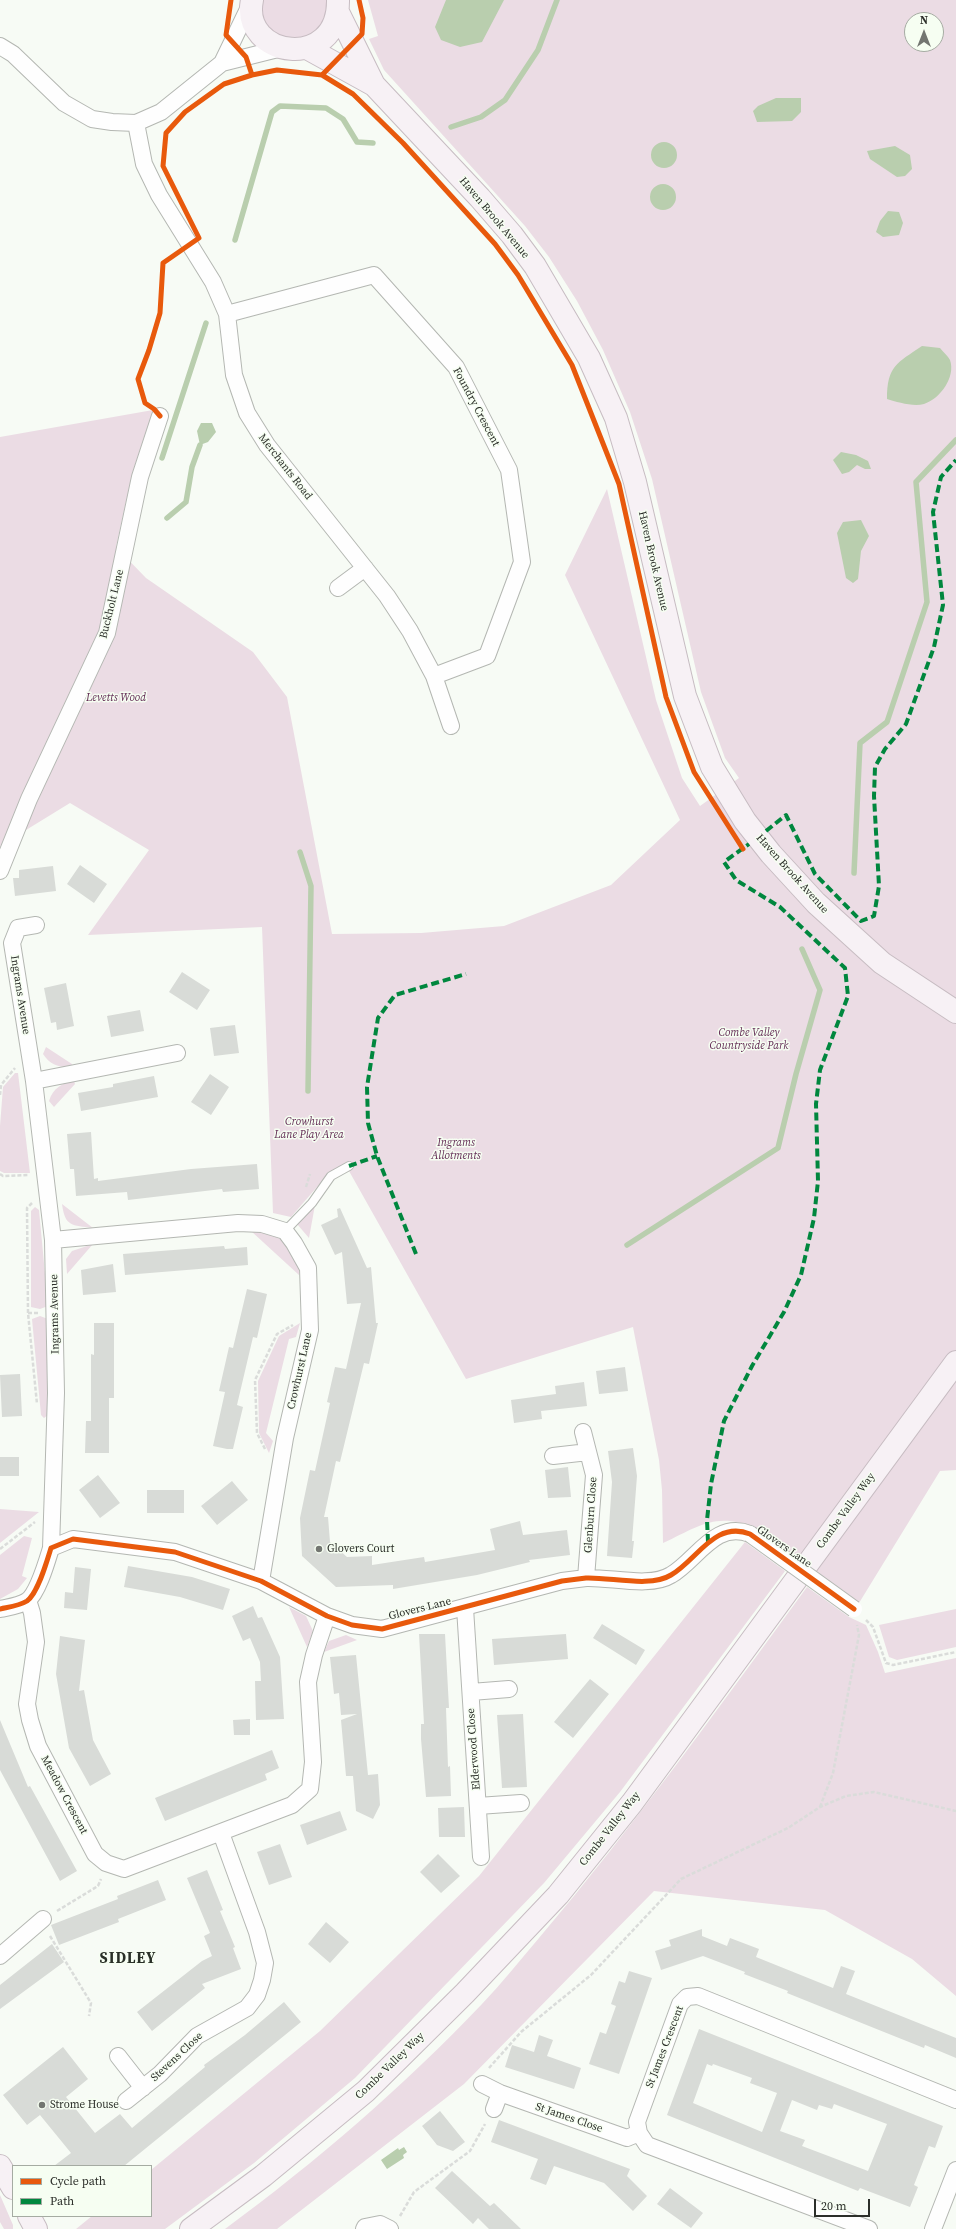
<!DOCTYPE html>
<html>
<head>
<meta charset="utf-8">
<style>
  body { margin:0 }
  #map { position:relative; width:956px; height:2229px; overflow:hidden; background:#f7fbf5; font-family:"Source Serif 4",serif }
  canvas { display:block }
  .legend { position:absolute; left:12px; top:2165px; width:140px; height:52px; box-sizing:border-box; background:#f6fef2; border:1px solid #a5aba2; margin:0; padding:5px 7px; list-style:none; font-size:12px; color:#2c2f2a }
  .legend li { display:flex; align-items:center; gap:8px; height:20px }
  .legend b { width:20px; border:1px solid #a5aba2 }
  .north { position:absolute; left:904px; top:12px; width:40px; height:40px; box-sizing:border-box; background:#f6fef2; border:1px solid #a5aba2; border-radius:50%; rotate:0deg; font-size:11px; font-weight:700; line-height:16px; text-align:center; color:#2c2f2a }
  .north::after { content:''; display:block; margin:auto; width:14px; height:18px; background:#737671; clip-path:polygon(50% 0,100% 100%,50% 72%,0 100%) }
  .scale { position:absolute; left:814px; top:2199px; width:56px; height:18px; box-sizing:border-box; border:2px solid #2c2f2a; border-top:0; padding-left:5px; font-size:12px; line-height:14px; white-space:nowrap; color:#2c2f2a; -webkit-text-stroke:3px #f6fef2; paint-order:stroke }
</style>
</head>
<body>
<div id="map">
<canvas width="956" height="2229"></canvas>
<ul class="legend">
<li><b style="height:5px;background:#e8590c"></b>Cycle path</li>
<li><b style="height:5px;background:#00873e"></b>Path</li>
</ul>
<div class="north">N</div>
<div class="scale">20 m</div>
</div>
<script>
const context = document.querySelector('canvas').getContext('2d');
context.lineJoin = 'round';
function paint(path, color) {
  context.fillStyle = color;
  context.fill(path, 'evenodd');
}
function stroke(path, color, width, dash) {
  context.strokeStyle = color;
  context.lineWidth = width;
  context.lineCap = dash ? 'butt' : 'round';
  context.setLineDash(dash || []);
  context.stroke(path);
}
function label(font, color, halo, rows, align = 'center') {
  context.font = font + ' "Source Serif 4",serif';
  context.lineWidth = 3;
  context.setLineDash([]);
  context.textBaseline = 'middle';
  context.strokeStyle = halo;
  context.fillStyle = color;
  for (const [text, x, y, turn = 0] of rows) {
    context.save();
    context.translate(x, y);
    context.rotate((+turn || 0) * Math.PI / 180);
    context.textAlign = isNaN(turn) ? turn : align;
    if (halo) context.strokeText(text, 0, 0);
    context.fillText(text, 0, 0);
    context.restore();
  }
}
paint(new Path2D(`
  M261 0H328L325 24 301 41 273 34 262 18Z
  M368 0H956V1470L940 1471 859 1603 755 1528C716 1511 698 1527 663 1543L662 1490 659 1460 633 1327 466 1379 349 1171 350 1161 330 1172 291 1217 273 1213 262 927 88 935 149 850 70 803 0 846V437L153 410 132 474 116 547 146 578 253 652 287 697 332 934 421 933 504 926 611 885 680 820 565 575 607 489 656 700 682 778 700 806 739 778 725 758 701 692 652 479 630 412 603 350 577 301 549 257 525 226 384 70 369 39 378 36ZM912 20H936V44H912Z
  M46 1047 72 1064V1067C60 1068 50 1065 43 1054Z
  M15 1073H18L30 1173H4L0 1171V1126L3 1087Z
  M74 1081 75 1084 54 1107 49 1101C53 1088 62 1083 74 1081Z
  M62 1204 93 1228C72 1225 65 1227 62 1204Z
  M315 1205 309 1238 297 1224Z
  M35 1207 39 1210 48 1306 40 1309 31 1307V1211Z
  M262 1229 282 1237 299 1266V1275L251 1231Z
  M93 1244 67 1274 66 1259 72 1251Z
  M40 1316 48 1319V1415L44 1418 41 1415 32 1319Z
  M300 1323 296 1337 289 1339 266 1433 273 1441 269 1453 259 1433 258 1381 279 1336Z
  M0 1509 39 1512 0 1543Z
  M24 1536 32 1538 22 1576 27 1578 18 1589 0 1599V1555Z
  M745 1542 785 1571 620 1792 544 1883 355 2078 254 2163 165 2229H76L92 2216H151V2170L320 2031 479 1876Z
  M807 1587 849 1617 866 1625 878 1652 885 1673 956 1658V1996L912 1959 825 1910 654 1891 464 2084 277 2229H225C316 2162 404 2086 482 2004 502 1983 520 1960 539 1938 634 1826 720 1706 807 1587Z
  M289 1607 306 1616 313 1631 307 1647Z
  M956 1609V1647L897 1660 889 1657 879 1625Z
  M346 1635 357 1640 324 1652 329 1641Z
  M0 2195 13 2225V2229H4L0 2222Z`), '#ebdce4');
paint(new Path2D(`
  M446 0H504L482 42 460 47 441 40 435 27Z
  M776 98H801V112L792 121 757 122 753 111 758 106Z
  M651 155a13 13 0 1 1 26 0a13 13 0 1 1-26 0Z
  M895 146 910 155 912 169 905 176 897 177 870 159 867 151Z
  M650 197a13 13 0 1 1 26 0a13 13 0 1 1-26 0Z
  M888 211 899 212 903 223 899 235 883 237 876 232 880 221Z
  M922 346 940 348C943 352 948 356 950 360 956 377 940 399 924 404 913 407 897 402 887 399 887 366 897 363 922 346Z
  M201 423H212L216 432 208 442 200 445 197 431Z
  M841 452 856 455 868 461 871 469H865L857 465 849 472 842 474 833 460Z
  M861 520 869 536 861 551 858 579 853 583 846 578 837 533 843 522Z
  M404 2147 407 2152 403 2155 404 2158 387 2169 381 2160 398 2148 399 2150Z`), '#b9ceae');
stroke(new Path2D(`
  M451 127 481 117 505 100 538 50 557 0
  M235 240 272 112 280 106 326 108 343 119 357 142 373 143
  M162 458 206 323
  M167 518 186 502 192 467 200 445
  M300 852 311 886 308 1091
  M854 873 860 743 887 722 927 602 916 482 956 440
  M627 1245 778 1148 796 1074 820 990 802 949`), '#b9ceae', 5.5);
paint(new Path2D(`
  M80 865 107 884 94 903 67 884Z
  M53 866 56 891 15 896 13 878H19V870Z
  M182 972 210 990 197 1010 169 992Z
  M66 983 74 1026 57 1030 56 1022 51 1023 44 988Z
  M140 1010 144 1031 111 1037 107 1016Z
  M235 1025 239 1053 214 1056 210 1028Z
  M210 1074 229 1087 211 1115 191 1102Z
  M154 1076 158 1097 81 1111 78 1093 113 1087V1084Z
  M91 1132 94 1179 98 1178V1181L191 1169 257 1164 259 1189 223 1192 222 1189 128 1200 127 1192 76 1196 74 1169H70L67 1134Z
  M340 1208 367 1268 371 1267 376 1323H378L369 1364 364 1363 340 1462 336 1461 324 1517H328L330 1542 347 1557 372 1556V1565L424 1557 425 1562 495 1550 490 1529 520 1521 523 1535 567 1530 570 1555 529 1560 530 1562 477 1575 393 1589V1585L336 1587 302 1556 300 1518 310 1470 315 1471 330 1403 327 1402 335 1367 346 1369 361 1303 347 1304 342 1252 335 1255 321 1225 338 1217 337 1209Z
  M224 1246 225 1249 247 1247 248 1265 125 1275 123 1254Z
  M113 1264 116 1292 83 1295 81 1270Z
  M247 1289 267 1294 257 1338 253 1337 237 1405 243 1407 233 1449H227L213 1446 225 1392 219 1391 229 1347 233 1348Z
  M94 1323H114V1398H109V1453H85L86 1421H91V1354L94 1355Z
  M625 1367 628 1391 599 1394 596 1371Z
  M20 1374 22 1416 2 1417 0 1375Z
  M584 1382 587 1406 541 1411 542 1419 514 1423 511 1400 556 1394 555 1386Z
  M633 1448 637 1476 632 1541H634L632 1558 607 1556 612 1482 608 1451Z
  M0 1457H19V1476H0Z
  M568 1467 571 1497 548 1498 545 1470Z
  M98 1475 120 1503 100 1518 79 1490Z
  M232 1481 248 1500 217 1525 201 1506Z
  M147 1490H184V1513H147Z
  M128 1566 192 1577 230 1589 223 1610 180 1597 124 1587Z
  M75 1567 91 1569 87 1610 64 1608 65 1592 73 1593Z
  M253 1606 258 1618 262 1617 280 1657 284 1719 256 1720 255 1681H261L260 1662 250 1638 243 1641 232 1616Z
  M602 1624 645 1650 636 1665 593 1638Z
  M419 1634H445L449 1708H446L448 1767 450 1766 451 1796 426 1797 421 1739V1724H424Z
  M566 1634 568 1659 494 1665 492 1639Z
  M60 1636 85 1640 79 1691 84 1690 93 1740 111 1774 90 1786 69 1748 56 1674Z
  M356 1655 368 1775 378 1774 380 1805 373 1819 356 1811 353 1776H346L341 1720 357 1714 341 1715 339 1693 334 1694 330 1657Z
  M590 1679 609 1694 573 1738 554 1722Z
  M523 1714 527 1787 502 1788 497 1715Z
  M250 1719V1735H234L233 1720Z
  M0 1720 28 1787 30 1786 77 1871 60 1881 0 1770Z
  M272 1750 279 1768 265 1774 267 1780 165 1821 155 1798Z
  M464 1807 465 1837H439L438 1808Z
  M340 1811 347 1830 307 1845 300 1825Z
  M280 1844 292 1877 269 1885 257 1852Z
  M438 1854 460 1876 441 1893 420 1872Z
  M207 1870 223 1910 220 1911 235 1947 233 1948 241 1969 202 1984 205 1988 152 2031 137 2012 202 1961 212 1956 204 1936 210 1933 187 1878Z
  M158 1880 166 1900 118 1919 119 1922 59 1945 51 1925 118 1899 117 1896Z
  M326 1922 349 1942 330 1963 308 1944Z
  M702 1929V1936L727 1946 730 1938 759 1949 756 1957 833 1988 841 1966 855 1971 846 1994 956 2038V2058L925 2045 924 2048 874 2028 787 1993 788 1991 744 1974 745 1972 703 1956 661 1970 655 1951 671 1946 669 1940Z
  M52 1944 64 1962 0 2009V1985Z
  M629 1971 652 1978 619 2074 589 2064 600 2032 606 2034 616 2006 611 2004 619 1981 625 1983Z
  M284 2002 301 2022 124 2166H54L71 2153 40 2115 27 2125 3 2095 63 2047 88 2079 66 2097 95 2133 120 2114 132 2128 205 2067 204 2065 245 2035Z
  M699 2029 943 2126 935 2148 929 2146 914 2185 918 2187 910 2207 860 2188 858 2191 667 2115ZM707 2064 712 2066 713 2064 752 2078 750 2083 777 2093 762 2132 693 2103ZM792 2100 817 2110 819 2105 832 2109 834 2104 887 2124 868 2171 802 2146 805 2140 780 2131Z
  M539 2035 553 2040 547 2056 581 2068 574 2089 505 2067 512 2045 534 2052Z
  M440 2111 465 2142 453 2151 437 2145 422 2126Z
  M499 2120 630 2169 627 2176 647 2196 633 2211 604 2183 554 2166 546 2185 530 2179 538 2159 491 2142Z
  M452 2171 490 2206 494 2203 521 2229H489L478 2218 473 2224 435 2188Z
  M670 2188 703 2213 691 2228 657 2204Z`), '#d8dbd7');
const lane = new Path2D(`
  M285 1231 312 1203 331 1176 349 1166`);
const street = new Path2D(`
  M0 46 13 54 64 103 92 119 112 122 136 123 161 112 222 63 282 48
  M222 63 251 3
  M136 123 144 164 159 195 213 282 227 314 234 375 247 413 267 445 387 596 410 631 434 676 451 726
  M227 314 374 275 456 367 509 470 522 562 487 656 434 676
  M338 588 365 568
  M0 871 29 799 107 633 140 477 160 416
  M36 925 18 928 12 943 34 1081 53 1240 56 1393 51 1548
  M34 1081 177 1053
  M53 1240 238 1223 262 1224 285 1231 294 1243 308 1268 310 1330 285 1438 261 1581
  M583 1432 594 1475 586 1578
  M553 1456 588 1452
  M28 1600 32 1613 36 1642 27 1704 30 1720 38 1746 95 1854 106 1863 124 1869 292 1805 310 1789 313 1762 308 1682 314 1655 327 1616
  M465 1608 481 1857
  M0 1609C9 1607 19 1606 27 1601 38 1593 47 1561 51 1548L73 1539 175 1552 261 1581 327 1616 352 1625 382 1629 562 1581C570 1580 578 1579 586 1578 611 1577 650 1588 671 1575 697 1560 715 1520 750 1534
  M471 1692 509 1689
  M478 1806 521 1803
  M0 1956 43 1919
  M118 2056 143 2088
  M482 2084 500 2093 627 2138 639 2133
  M126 2101 160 2074 197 2036 247 2008 257 1995 262 1980 265 1963 257 1932 221 1833
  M494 2109 500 2093
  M364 2229 365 2227 380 2224 390 2229
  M869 2229 647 2145 639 2133 637 2122 680 2004 687 1997 698 1996 956 2100
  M933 2229 956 2170`);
const primary = new Path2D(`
  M252 0C240 58 339 72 338 0
  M338 12 374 85
  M307 48 374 85 480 198 512 235 535 266 589 358 616 418 635 482 685 696 712 767 745 821 771 854 816 903 882 963 956 1012
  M0 2166 13 2188
  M29 2216 36 2229
  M191 2229 263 2176 366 2091 465 1993 558 1895 632 1803 956 1362`);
stroke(lane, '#b4b7b2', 10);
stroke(street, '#b4b7b2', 18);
stroke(primary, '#c7bcc2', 24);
stroke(new Path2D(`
  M0 1095 1 1085 15 1068
  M0 1174 3 1176 29 1175
  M306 1187 310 1174
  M32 1203 27 1208 28 1313 37 1404
  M28 1313H38
  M265 1449 257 1433 255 1380 277 1334 293 1325
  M0 1549 35 1522
  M866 1620 873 1627 886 1663 893 1665 956 1652
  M820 1807 833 1773 859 1635 857 1625
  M57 1911 98 1886 101 1879
  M50 1936 91 2003 89 2016
  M489 2068 521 2032 591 1975 681 1879 788 1828 820 1807 846 1796 874 1792 956 1811
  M400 2216 414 2192 470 2151 485 2124`), '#dadcda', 2.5, [4, 2]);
stroke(lane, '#fefefe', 8);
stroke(street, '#fefefe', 16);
stroke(primary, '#f7f1f5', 22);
const streetBridge = new Path2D(`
  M750 1534 854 1609`);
stroke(streetBridge, '#b4b7b2', 18, []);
stroke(streetBridge, '#fefefe', 16);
stroke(new Path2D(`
  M766 831 786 815 815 874 861 921 874 916 879 886 874 796 875 767 885 749 906 724 934 647 943 605 933 512 941 477 956 460
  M349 1166 377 1156
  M416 1254 377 1156 368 1123 367 1087 378 1018 395 995 466 974
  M708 1542 707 1520 711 1484 724 1421 752 1366 784 1312 801 1275 814 1218 818 1181 816 1104 820 1070 848 996 845 968 780 907 736 880 724 862 749 844`), '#00873e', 4, [8, 4]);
stroke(new Path2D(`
  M231 0 226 35 246 57 252 75
  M322 75 353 94 403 143 495 244 518 275 572 365 619 484 666 697 694 772 743 849
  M160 416 154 409 145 403 138 379 149 350 160 313 163 263 199 238 163 166 166 133 185 112 224 84 252 75 277 70 322 75 362 34 363 18 359 0
  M0 1609C9 1607 19 1606 27 1601 38 1593 47 1561 51 1548L73 1539 175 1552 261 1581 327 1616 352 1625 382 1629 562 1581C570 1580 578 1579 586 1578 611 1577 650 1588 671 1575 697 1560 715 1520 750 1534L854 1609`), '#e8590c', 5);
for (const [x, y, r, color] of [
  [319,1549,4,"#737671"],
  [42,2105,4,"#737671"]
]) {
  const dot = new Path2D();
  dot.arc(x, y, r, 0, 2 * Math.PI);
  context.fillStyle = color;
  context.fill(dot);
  stroke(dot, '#f6fef2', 1.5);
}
label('11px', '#2c2f2a', '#f6fef2', [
  ["Haven Brook Avenue",494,218,50],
  ["Foundry Crescent",476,407,62],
  ["Merchants Road",285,467,52],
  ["Haven Brook Avenue",653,561,77],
  ["Buckholt Lane",112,604,-76],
  ["Haven Brook Avenue",792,874,48],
  ["Ingrams Avenue",20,995,81],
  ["Ingrams Avenue",55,1314,-91],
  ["Crowhurst Lane",300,1371,-77],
  ["Combe Valley Way",846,1511,-54],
  ["Glenburn Close",591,1515,-86],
  ["Glovers Lane",784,1547,35],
  ["Glovers Lane",420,1609,-14],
  ["Elderwood Close",474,1749,-94],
  ["Meadow Crescent",64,1795,62],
  ["Combe Valley Way",610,1829,-52],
  ["St James Crescent",665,2047,-69],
  ["Stevens Close",177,2057,-43],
  ["Combe Valley Way",390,2066,-44],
  ["St James Close",569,2118,19]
]);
label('italic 11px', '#622b54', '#f6fef2', [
  ["Levetts Wood",116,698],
  ["Combe Valley",749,1033],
  ["Countryside Park",749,1046],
  ["Crowhurst",309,1122],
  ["Lane Play Area",309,1135],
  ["Ingrams",456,1143],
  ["Allotments",456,1156]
]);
label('11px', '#2c2f2a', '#f6fef2', [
  ["Glovers Court",327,1549],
  ["Strome House",50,2105]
], 'left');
context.letterSpacing = '1px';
label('bold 15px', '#292f27', '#f6fef2', [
  ["SIDLEY",128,1959]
]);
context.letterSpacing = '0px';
</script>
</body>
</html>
